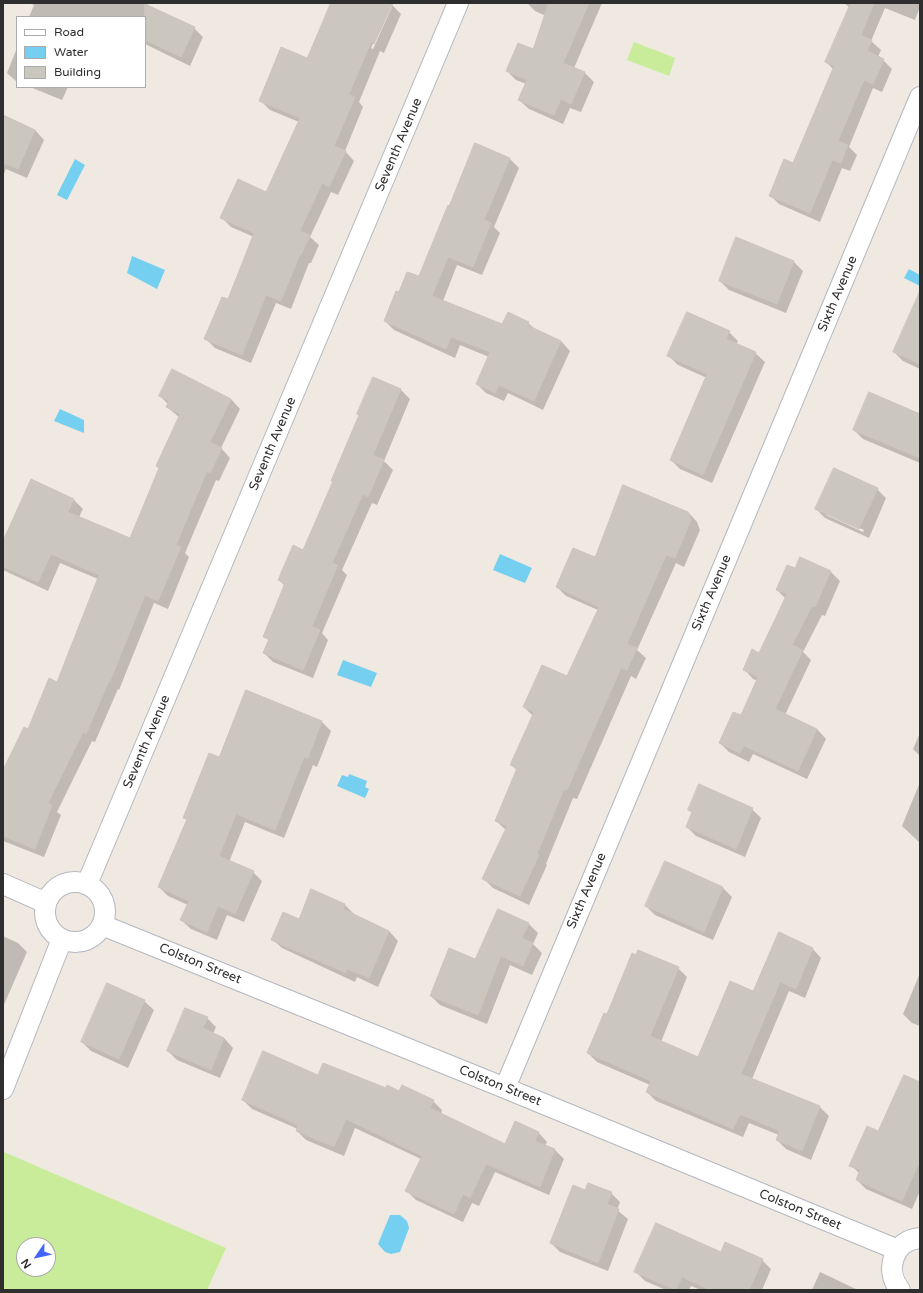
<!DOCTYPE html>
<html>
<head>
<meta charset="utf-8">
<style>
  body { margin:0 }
  #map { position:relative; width:923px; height:1293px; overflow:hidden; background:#efe9e1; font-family:"Varela Round",sans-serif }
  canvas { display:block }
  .frame { position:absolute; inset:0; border:4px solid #2e2e2e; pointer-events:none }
  .legend { position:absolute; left:16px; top:16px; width:130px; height:72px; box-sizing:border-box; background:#fff; border:1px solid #ababab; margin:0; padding:5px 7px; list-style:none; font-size:12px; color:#2e2e2e }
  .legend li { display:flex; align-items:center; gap:8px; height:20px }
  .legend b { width:20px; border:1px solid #ababab }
  .north { position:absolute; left:16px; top:1237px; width:40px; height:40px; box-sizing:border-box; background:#fff; border:1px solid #ababab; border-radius:50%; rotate:236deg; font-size:11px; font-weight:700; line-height:16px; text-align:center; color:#2e2e2e }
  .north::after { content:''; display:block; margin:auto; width:14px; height:18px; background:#4264fb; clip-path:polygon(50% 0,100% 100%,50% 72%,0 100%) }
</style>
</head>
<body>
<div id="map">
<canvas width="923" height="1293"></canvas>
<div class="frame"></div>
<ul class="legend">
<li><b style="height:5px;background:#fff"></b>Road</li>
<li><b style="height:11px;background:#75cff0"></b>Water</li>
<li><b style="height:11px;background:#cbc7bf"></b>Building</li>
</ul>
<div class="north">N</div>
</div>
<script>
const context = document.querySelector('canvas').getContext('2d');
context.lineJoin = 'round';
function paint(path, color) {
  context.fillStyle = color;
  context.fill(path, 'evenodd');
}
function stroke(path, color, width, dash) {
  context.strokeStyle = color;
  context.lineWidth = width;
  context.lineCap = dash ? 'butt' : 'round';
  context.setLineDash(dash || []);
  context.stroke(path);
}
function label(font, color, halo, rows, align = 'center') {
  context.font = font + ' "Varela Round",sans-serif';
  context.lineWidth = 4;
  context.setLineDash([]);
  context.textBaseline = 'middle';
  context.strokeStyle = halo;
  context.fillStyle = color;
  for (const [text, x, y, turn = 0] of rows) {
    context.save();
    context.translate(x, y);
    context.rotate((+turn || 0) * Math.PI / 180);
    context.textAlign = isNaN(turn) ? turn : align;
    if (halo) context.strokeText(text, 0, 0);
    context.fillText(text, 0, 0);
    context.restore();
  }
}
paint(new Path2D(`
  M634 42 675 58 669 76 627 60Z
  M4 1152 226 1248 207 1290H3V1156ZM24 1245H48V1269H24Z`), '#c9ec9a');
paint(new Path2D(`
  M75 159 85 165 67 200 57 195Z
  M132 256 165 270 157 289 127 273Z
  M909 269 920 275V286L904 278Z
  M60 409 84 420V433L54 421Z
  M500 554 532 568 525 583 493 570Z
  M343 660 377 673 371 687 337 675Z
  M349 774 367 781 365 787 369 789 365 798 337 786 342 775 348 777Z
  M390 1215H400L407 1221 409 1228 400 1252 391 1254 385 1252 378 1244Z`), '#75cff0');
paint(new Path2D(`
  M28 3H146L150 7 194 28 203 37 190 66 145 44V17H29L34 5Z
  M333 3H388L392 5 401 14 384 53 380 51 359 102 363 107 345 151 354 161 338 195 331 192 310 237 319 245 311 263H309L291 309 276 303 251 363 215 348 206 339 228 301 254 237 231 227 222 218 267 194 299 122 270 110 261 101 307 59ZM390 7H392L373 49 371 48Z
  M527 3H602L574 68 585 73 594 82 581 112 570 108 563 124 529 109 519 100 526 84 516 80 507 71 533 51 546 16 535 11Z
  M844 3H920V7L915 20 885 8 871 41 881 50 878 57 883 60 892 69 882 92 873 88 849 147 857 155 850 171 842 168 820 222 779 204 770 195 794 165 834 70 826 62 850 8Z
  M17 48V82L7 73Z
  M30 87H68L62 100Z
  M3 116 35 130 44 140 27 178 6 169 3 176Z
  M510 159 519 168 494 227 500 233 482 275 457 265 443 301 503 325 528 323 535 329 561 341 570 351 543 410 508 393 504 401 486 393 477 384 489 357 460 345 455 358 394 330 385 321 400 293 419 278 450 207Z
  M794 262 803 271 786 313 729 290 720 281Z
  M920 319V369L903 361 894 352Z
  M729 332 738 341 736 345 755 353 765 362 712 483 680 469 671 460 707 378 678 365 669 356Z
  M374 378 401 390 410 399 384 461 393 470 377 505 372 503 342 570 347 575 322 633 328 640 313 678 273 662 264 653 269 641 265 636 285 586 279 580 303 551 334 481Z
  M160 396 231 399 240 409 221 448 230 458 219 481 216 480 185 553 189 557 168 609 154 603 119 690 118 689 95 742 92 741 57 812 61 815 44 857 3 841V772L57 683 98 579 60 563 48 591 3 570V543L74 500 83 509 79 517 130 539 180 418 167 407 168 404Z
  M920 415V463L863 439 854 430Z
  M877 489 886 498 869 538 825 518 816 509ZM826 513 864 530 863 532 826 515Z
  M688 512 697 522 700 530 684 567 676 563 637 650 646 658 636 679 631 676 577 799 573 798 546 864 547 865 529 905 493 888 484 879 506 830 496 821 517 770 511 765 533 716 524 707 567 677 598 610 566 596 557 587 595 558Z
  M800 559 831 572 840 581 825 616 822 615 803 652 811 660 785 715 817 729 826 739 807 779 753 754 749 762 729 752 720 743 741 716 758 681 753 679 744 669 759 654 786 599 777 590 795 570Z
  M246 691 322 722 331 731 317 767 313 765 284 838 245 822 229 862 253 872 262 881 244 922 227 915 217 940 191 929 181 920 188 905 168 896 159 887 187 820 185 817 220 759Z
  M920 733V756L913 749Z
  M920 782V843L902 826Z
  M752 809 761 818 745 857 696 836 687 827 693 814 689 810Z
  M665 862 723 888 732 897 713 940 655 915 646 906Z
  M345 905 354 914 353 915 389 931 398 941 378 987 357 977 355 982 282 948 272 939 299 920Z
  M499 910 529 924 538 933 533 944 542 953 532 975 510 965 487 1024 440 1005 431 996 476 960Z
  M3 936 18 943 27 952 3 1007Z
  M812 948 821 958 805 998 789 991 752 1079 820 1107 829 1116 811 1160 786 1149 777 1140 779 1135 749 1123 743 1137 656 1101 647 1092 650 1085 597 1062 588 1053 608 1015 678 968 687 977 661 1042 698 1058 754 992Z
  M920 973V1026L912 1023 903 1014Z
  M144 1001 154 1010 128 1068 91 1051 82 1042Z
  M207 1018 216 1027 213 1034 224 1038 233 1048 220 1078 177 1060 168 1051Z
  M319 1076 386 1089 433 1101 442 1110 441 1114 505 1146 538 1132 547 1142 545 1146 555 1150 564 1159 549 1195 495 1172 479 1206 472 1203 463 1222 416 1200 406 1190 421 1159 355 1128 344 1156 306 1140 297 1131 298 1129 252 1109 243 1100Z
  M920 1083V1191L912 1209 866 1189 857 1180 860 1174 851 1165Z
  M585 1191 611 1193 620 1202 617 1210 628 1219 608 1271 560 1252 551 1243Z
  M722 1253 762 1260 771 1269 762 1290H701L691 1286 689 1290H666L645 1281 636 1272Z
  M820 1272 858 1290H812Z`), '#0003');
const building = new Path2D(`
  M331 3H393L374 44 371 42 349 94 355 97 334 146 346 151 329 187 322 183 300 231 310 235 301 255 300 254 281 301 266 295 242 355 204 339 222 297 228 299 254 233 220 218 238 179 266 192 300 118 259 101 281 47 307 58Z
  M549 3H589L563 63 585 72 571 104 561 99 554 115 518 100 527 80 506 71 518 43 533 49Z
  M851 3H874L861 35 872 40 867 51 884 59 873 84 864 80 838 141 848 145 841 163 832 160 810 213 769 196 784 159 793 163 834 66 825 62Z
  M145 4 195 27 181 57 145 40Z
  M3 115 35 130 18 169 3 163Z
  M475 143 510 158 484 220 491 223 473 267 448 257 432 296 502 324 508 312 529 322 527 325 561 341 534 401 499 385 495 393 476 384 490 352 451 337 446 349 384 321 396 291 399 292 407 272 419 276 448 205 449 206Z
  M736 237 794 261 777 304 719 281Z
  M920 291V364L893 352Z
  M687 312 730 331 726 339 756 352 703 475 670 460 707 374 667 356Z
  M172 369 231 399 210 442 222 448 210 473 207 471 176 545 181 547 158 601 145 595 110 681H109L86 734 83 732 48 803 52 805 35 849 3 836V770L24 727 28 729 49 678 57 682 99 575 51 554 38 582 3 567V541L31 479 74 499 68 512 130 538 159 468 156 466 180 414 166 407 169 401 159 396Z
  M373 377 401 389 373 455 384 460 368 497 363 494 332 563 338 565 312 626 320 630 303 670 263 653 269 639 263 637 285 583 278 580 293 545 303 550 333 481H331L359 415 357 414Z
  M869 392 920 414V458L853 430Z
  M834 468 878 488 859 529 815 509Z
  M623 485 688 512 691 520 675 558 666 555 627 644 637 648 627 670 621 668 567 790 564 789 537 854 539 855 520 896 482 879 507 826 495 821 517 768 510 765 534 712 523 707 542 665 567 676 599 607 556 587 573 548 595 557Z
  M800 557 831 571 815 607 812 606 792 645 803 650 775 709 817 729 798 771 744 746 740 753 719 743 733 712 741 715 758 677 743 670 752 649 759 653 787 594 776 590 787 565 795 568Z
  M246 690 322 721 308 758 304 757 275 830 236 814 219 856 254 871 235 914 218 906 207 932 180 920 189 901 158 887 187 819 183 818 209 753 219 757Z
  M699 784 753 808 736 849 686 827 692 812 688 810Z
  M665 861 723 887 704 932 645 906Z
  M311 889 345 904 343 909 389 931 369 978 347 969 346 973 271 940 283 912 299 919Z
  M498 909 529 923 522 938 533 943 523 966 501 956 478 1015 430 996 449 948 475 959Z
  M779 932 813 948 796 989 780 982 741 1074 820 1106 802 1151 776 1140 780 1131 740 1114 733 1129 646 1092 651 1081 587 1053 604 1013 607 1014 632 953 636 955 638 950 679 967 650 1036 698 1057 730 981 753 991Z
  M107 983 145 1000 119 1059 81 1042Z
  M185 1008 208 1017 203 1028 224 1038 211 1070 167 1051Z
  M263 1051 318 1075 323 1063 386 1088 387 1085 399 1091 402 1085 434 1100 430 1108 505 1144 515 1121 539 1132 535 1141 555 1149 540 1187 486 1164 470 1198 463 1194 454 1214 405 1191 422 1156 346 1119 334 1147 296 1131 298 1125 242 1100Z
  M904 1075 920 1082V1161L902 1201 856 1180 860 1170 849 1166 867 1126 878 1131Z
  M588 1183 612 1192 607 1204 619 1209 598 1263 550 1243 573 1185 585 1190Z
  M656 1223 721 1252 725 1242 763 1259 749 1290H710L682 1277 676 1290 634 1272Z`);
paint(building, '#cbc7bf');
stroke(building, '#cbc5ba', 1);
const minor = new Path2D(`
  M45 912a30 30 0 1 1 60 0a30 30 0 1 1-60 0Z
  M3 884 46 903
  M87 884 458 3
  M102 925 505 1088 898 1250
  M505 1088 920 97
  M3 1089 62 939
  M900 1290C884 1271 893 1240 920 1238`);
stroke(minor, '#b4b7c1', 22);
stroke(minor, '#fff', 20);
label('13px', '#2e2e2e', '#fff', [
  ["Seventh Avenue",399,145,-67],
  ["Sixth Avenue",838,294,-67],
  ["Seventh Avenue",273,444,-67],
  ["Sixth Avenue",712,593,-67],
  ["Seventh Avenue",147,742,-67],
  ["Sixth Avenue",587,891,-67],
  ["Colston Street",200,964,22],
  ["Colston Street",500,1086,22],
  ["Colston Street",800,1210,22]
]);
</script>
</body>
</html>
